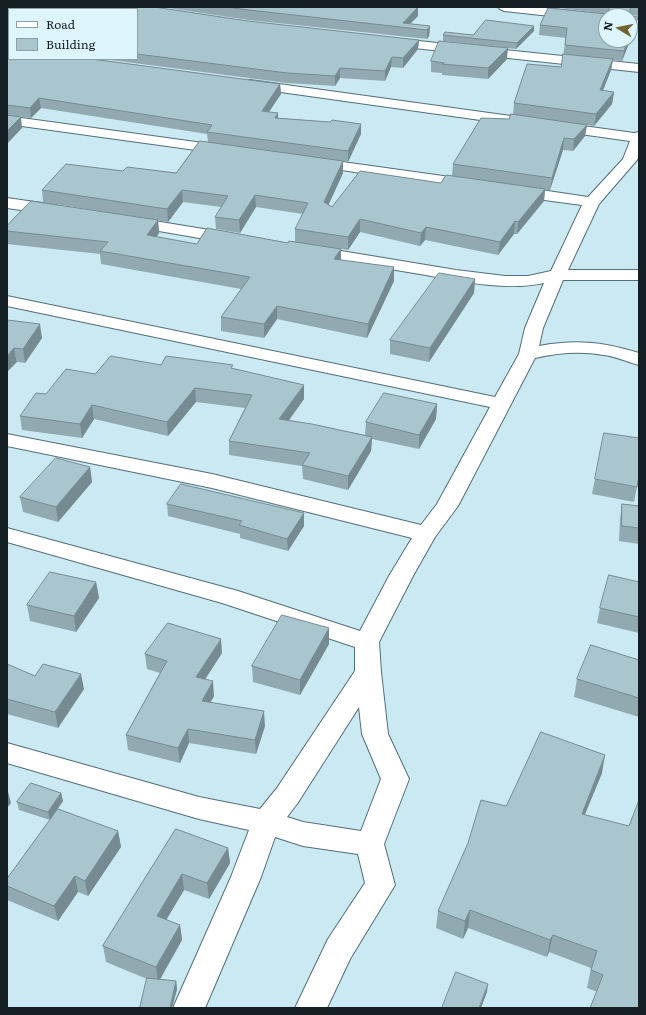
<!DOCTYPE html>
<html>
<head>
<meta charset="utf-8">
<style>
  body { margin:0 }
  #map { position:relative; width:646px; height:1015px; overflow:hidden; background:#cbe9f2; font-family:Literata,serif }
  canvas { display:block }
  .frame { position:absolute; inset:0; border:8px solid #142023; pointer-events:none }
  .legend { position:absolute; left:8px; top:8px; width:130px; height:52px; box-sizing:border-box; background:#ddf5fd; border:1px solid #8da0a6; margin:0; padding:5px 7px; list-style:none; font-size:12px; color:#142023 }
  .legend li { display:flex; align-items:center; gap:8px; height:20px }
  .legend b { width:20px; border:1px solid #8da0a6 }
  .north { position:absolute; left:598px; top:8px; width:40px; height:40px; box-sizing:border-box; background:#ddf5fd; border:1px solid #8da0a6; border-radius:50%; rotate:280deg; font-size:11px; font-weight:700; line-height:16px; text-align:center; color:#142023 }
  .north::after { content:''; display:block; margin:auto; width:14px; height:18px; background:#716330; clip-path:polygon(50% 0,100% 100%,50% 72%,0 100%) }
</style>
</head>
<body>
<div id="map">
<canvas width="646" height="1015"></canvas>
<div class="frame"></div>
<ul class="legend">
<li><b style="height:5px;background:#fff"></b>Road</li>
<li><b style="height:11px;background:#a9c6cf"></b>Building</li>
</ul>
<div class="north">N</div>
</div>
<script>
const context = document.querySelector('canvas').getContext('2d');
context.lineJoin = 'round';
function stroke(path, color, width, dash) {
  context.strokeStyle = color;
  context.lineWidth = width;
  context.lineCap = dash ? 'butt' : 'round';
  context.setLineDash(dash || []);
  context.stroke(path);
}
function paint(path, color) {
  context.fillStyle = color;
  context.fill(path, 'evenodd');
}
const street = new Path2D(`
  M498 7H537L611 16H606V22L504 11 500 9Z
  M390 38 639 64V72L386 45 384 42 386 39Z
  M250 80 634 133 639 132V156L637 160 599 204 568 270H639V280H563L543 328 539 346C577 339 603 342 639 353V365C627 362 615 356 603 355 581 351 557 353 535 358L458 506 435 537 413 576 379 642 381 672 388 734 409 779 384 844 395 885 350 959 327 1008H295L328 939 365 883 358 854 303 846 275 837 261 877 205 1008H173L231 877 249 830 199 819 7 763V743L199 797 260 809 277 788 355 671V647L222 603 7 542V528L238 591 360 631 389 576 412 538 212 488 7 446V434L212 474 421 525 437 504 490 407 7 306V296L495 397 519 354 525 328 544 283C506 291 464 282 426 275 388 269 349 262 311 256L305 255 303 251 305 247 311 246 456 270 505 276H528L551 271 582 205 514 196 509 194 506 191 509 188 514 186 588 197 623 159 630 141 245 87 243 84 245 81ZM359 707 362 734 381 779 361 831 303 822 287 817 297 804Z
  M7 116 225 146 230 147 232 150 230 153 225 154 7 124Z
  M314 158 472 180 477 182 480 185 477 188 472 190 309 165 307 162 309 159Z
  M7 198 56 205 62 207 64 210 62 213 56 215 7 208Z
  M130 217 234 234 240 236 242 239 240 242 234 244 124 225 122 222 124 219Z`);
stroke(street, '#536f77', 2);
paint(street, '#fff');
paint(new Path2D(`
  M7 7H154L248 21 419 40 418 49 403 68 391 67 385 81 340 78 335 86 287 83 103 59H137V9H9V59H92L280 84 281 94 269 112 278 113V118L330 122 332 120 361 124V134L348 162 343 161V173L328 205 332 207 360 171 441 183 446 175 452 176 453 164 481 118 509 119 511 114H513L514 103 527 64 561 67 566 38 539 35 540 25 548 8 607 14 551 7H639V16L630 15V16L638 17 636 26 622 61 613 60 611 70 603 91 614 92 612 104 594 126 587 125 585 136 573 151 563 150 550 190H545L544 201 517 234H514L498 255 425 240 420 246 360 232 348 250 341 249V260L394 267V281L367 338 277 319 264 338 221 331V317L241 289 101 264 100 254 7 244V226L31 201 158 220 159 233 157 237 197 244 207 228 288 243 289 241 295 242V229L303 214 256 207 240 233 216 229 215 217 221 207 183 202 168 222 43 202 42 190 66 164 123 171 127 167 176 173 200 141 208 142 207 134 41 108 31 118 7 115V30H8V29L7 30ZM606 16H630V40H606Z
  M161 7H418V16L410 24 430 26 429 36 427 39 249 20Z
  M534 31 516 49 443 41V35H473Z
  M507 59 488 79 442 75V73L431 72V61Z
  M475 279 474 293 429 362 390 354V340Z
  M7 320 42 338 25 363 17 362Z
  M161 365 233 369 304 399 289 420 365 435 366 422 437 404 436 419 419 449 372 439 371 451 348 490 303 479 302 466 229 455V441L245 408 196 402 168 436 94 419 82 438 22 430 20 416 46 394 95 374Z
  M90 467 92 482 58 522 23 512 20 497Z
  M595 479 637 487 634 502 592 494Z
  M167 504 304 513V526L288 551 240 538V534L168 516Z
  M622 504 639 506V544L619 541 620 519Z
  M96 582 99 598 76 632 30 621 27 605Z
  M639 582V633L597 623 600 608Z
  M329 644 300 695 253 682 252 666Z
  M222 653 205 679 214 696 210 703 265 726 256 754 189 743 180 763 128 750 126 735 160 673 147 669 145 654Z
  M639 660V717L574 697 577 679Z
  M7 664 35 676 84 689 58 728 7 714Z
  M602 773 585 814 639 1008 587 988 591 968 549 952 547 957 468 928 463 939 436 928 438 911 506 806Z
  M61 793 63 801 52 817 118 831 121 847 88 896 78 892 58 921 7 900V879L50 820 19 810 17 802Z
  M176 829 228 848 230 863 209 899 184 890 166 920 180 925 182 940 160 979 176 981 177 989 172 1008H140L147 979 106 962 103 946Z`), '#91aab2');
paint(new Path2D(`
  M418 7V16L407 27 403 23Z
  M638 17 636 26 622 61 624 51 628 40H630V36Z
  M8 19 9 29 7 30V20Z
  M430 26 429 36 427 39V30Z
  M534 26V31L516 49 517 43Z
  M419 40 418 49 403 68V58Z
  M508 48 507 59 488 79V68Z
  M392 57 391 67 385 81V71Z
  M613 59 611 70 598 102 600 90Z
  M340 68V78L335 86V76Z
  M280 84 281 94 262 122V111Z
  M614 92 612 104 594 126 596 114Z
  M39 98 41 108 31 118 30 108Z
  M278 113V123L275 118Z
  M21 117 22 128 7 144V131Z
  M361 124V134L348 162V151Z
  M587 125 585 136 573 151 574 139Z
  M564 138 563 150 550 190 552 178Z
  M343 161V173L324 215V202Z
  M545 189 544 201 517 234 518 222Z
  M182 190 183 202 168 222 167 209Z
  M255 195 256 207 240 233 239 220Z
  M360 219V232L348 250V237Z
  M158 220 159 233 148 248 147 235Z
  M515 221 514 234 498 255 500 242Z
  M426 227 425 240 420 246 421 233Z
  M341 249V262L334 259Z
  M394 267V281L367 338 368 324Z
  M475 279 474 293 429 362 430 348Z
  M277 306V319L264 338V324Z
  M40 324 42 338 25 363 23 349Z
  M14 348 17 362 7 372V356Z
  M304 385V399L280 433 279 419Z
  M195 388 196 402 168 436 167 422Z
  M437 404 436 419 419 449V435Z
  M92 405 94 419 82 438 80 424Z
  M372 437 371 451 348 490V476Z
  M90 467 92 482 58 522 56 507Z
  M304 513V526L288 551 287 539Z
  M96 582 99 598 76 632 74 616Z
  M329 628V644L300 695V680Z
  M221 639 222 653 197 692 196 677Z
  M81 674 84 689 58 728 55 712Z
  M213 681 214 696 203 716 202 701Z
  M264 711 265 726 256 754 255 740Z
  M188 729 189 743 180 763 178 748Z
  M605 755 602 773 578 831 582 814Z
  M7 788 11 803 7 808Z
  M61 793 63 801 50 820 48 812Z
  M118 831 121 847 88 896 85 881Z
  M228 848 230 863 209 899 207 883Z
  M182 874 184 890 159 932 157 916Z
  M75 876 78 892 58 921 54 906Z
  M470 910 468 928 463 939 465 921Z
  M180 925 182 940 158 983 156 967Z
  M553 935 549 952 547 957 550 940Z
  M176 981 177 989 172 1008H170Z
  M488 984 487 992 481 1008H479Z`), '#768b91');
const building = new Path2D(`
  M7 7H154L248 21 419 40 403 58 392 57 385 71 340 68 335 76 287 73 137 54V9H9V59H92L280 84 262 111 278 113 275 118 330 122 332 120 361 124 348 151 207 132 212 125 39 98 30 108 7 105V30H8V19L7 20Z
  M226 7H418L403 23 430 26 427 30 249 10Z
  M613 7H630V16L638 17 630 36V16H606V40H628L624 51 565 45 567 28 540 25 548 8 607 14 609 13V8Z
  M486 20 534 26 517 43 443 35 445 32 473 35Z
  M439 41 508 48 488 68 442 64 444 63 431 61Z
  M563 54 613 59 600 90 614 92 596 114 514 103 527 64 561 67Z
  M511 114 587 125 574 139 564 138 552 178 453 164 481 118 509 119Z
  M7 115 21 117 7 131Z
  M200 141 343 161 324 202 332 207 360 171 441 183 446 175 545 189 518 222 515 221 500 242 426 227 421 233 360 219 348 237 295 229 308 203 255 195 239 220 215 217 228 196 182 190 167 209 42 190 66 164 123 171 127 167 176 173Z
  M31 201 158 220 147 235 197 244 207 228 288 243 289 241 341 249 334 259 394 267 368 324 277 306 264 324 221 317 250 277 100 251 108 242 7 231V226Z
  M439 273 475 279 430 348 390 340Z
  M7 320 40 324 23 349 14 348 7 356Z
  M111 356 161 365 166 356 233 365 231 368 304 385 279 419 312 424 372 437 348 476 302 465 310 453 229 441 252 395 195 388 167 422 92 405 80 424 20 416 36 393 46 394 66 369 95 374Z
  M384 393 437 404 419 435 366 422Z
  M604 433 639 438V476L637 487 595 479Z
  M56 458 90 467 56 507 20 497Z
  M181 484 304 513 287 539 239 525 242 521 167 504Z
  M622 504 639 506V528L622 526Z
  M50 572 96 582 74 616 27 605Z
  M609 575 639 582V617L600 608Z
  M282 615 329 628 300 680 252 666Z
  M168 623 221 639 196 677 213 681 202 701 264 711 255 740 188 729 178 748 126 735 167 661 145 654Z
  M591 645 639 660V698L577 679Z
  M7 664 35 676 43 664 81 674 55 712 7 699Z
  M541 732 605 755 582 814 629 826 639 800V1008H590L603 975 591 970 597 951 553 935 550 940 470 910 465 921 438 911 468 843 481 800 506 806Z
  M31 783 61 793 48 812 17 802Z
  M58 809 118 831 85 881 75 876 54 906 7 886V879Z
  M176 829 228 848 207 883 182 874 157 916 180 925 156 967 103 946Z
  M456 972 488 984 479 1008H442Z
  M147 978 176 981 170 1008H140Z`);
paint(building, '#a9c6cf');
stroke(building, '#768b91', 1);
</script>
</body>
</html>
